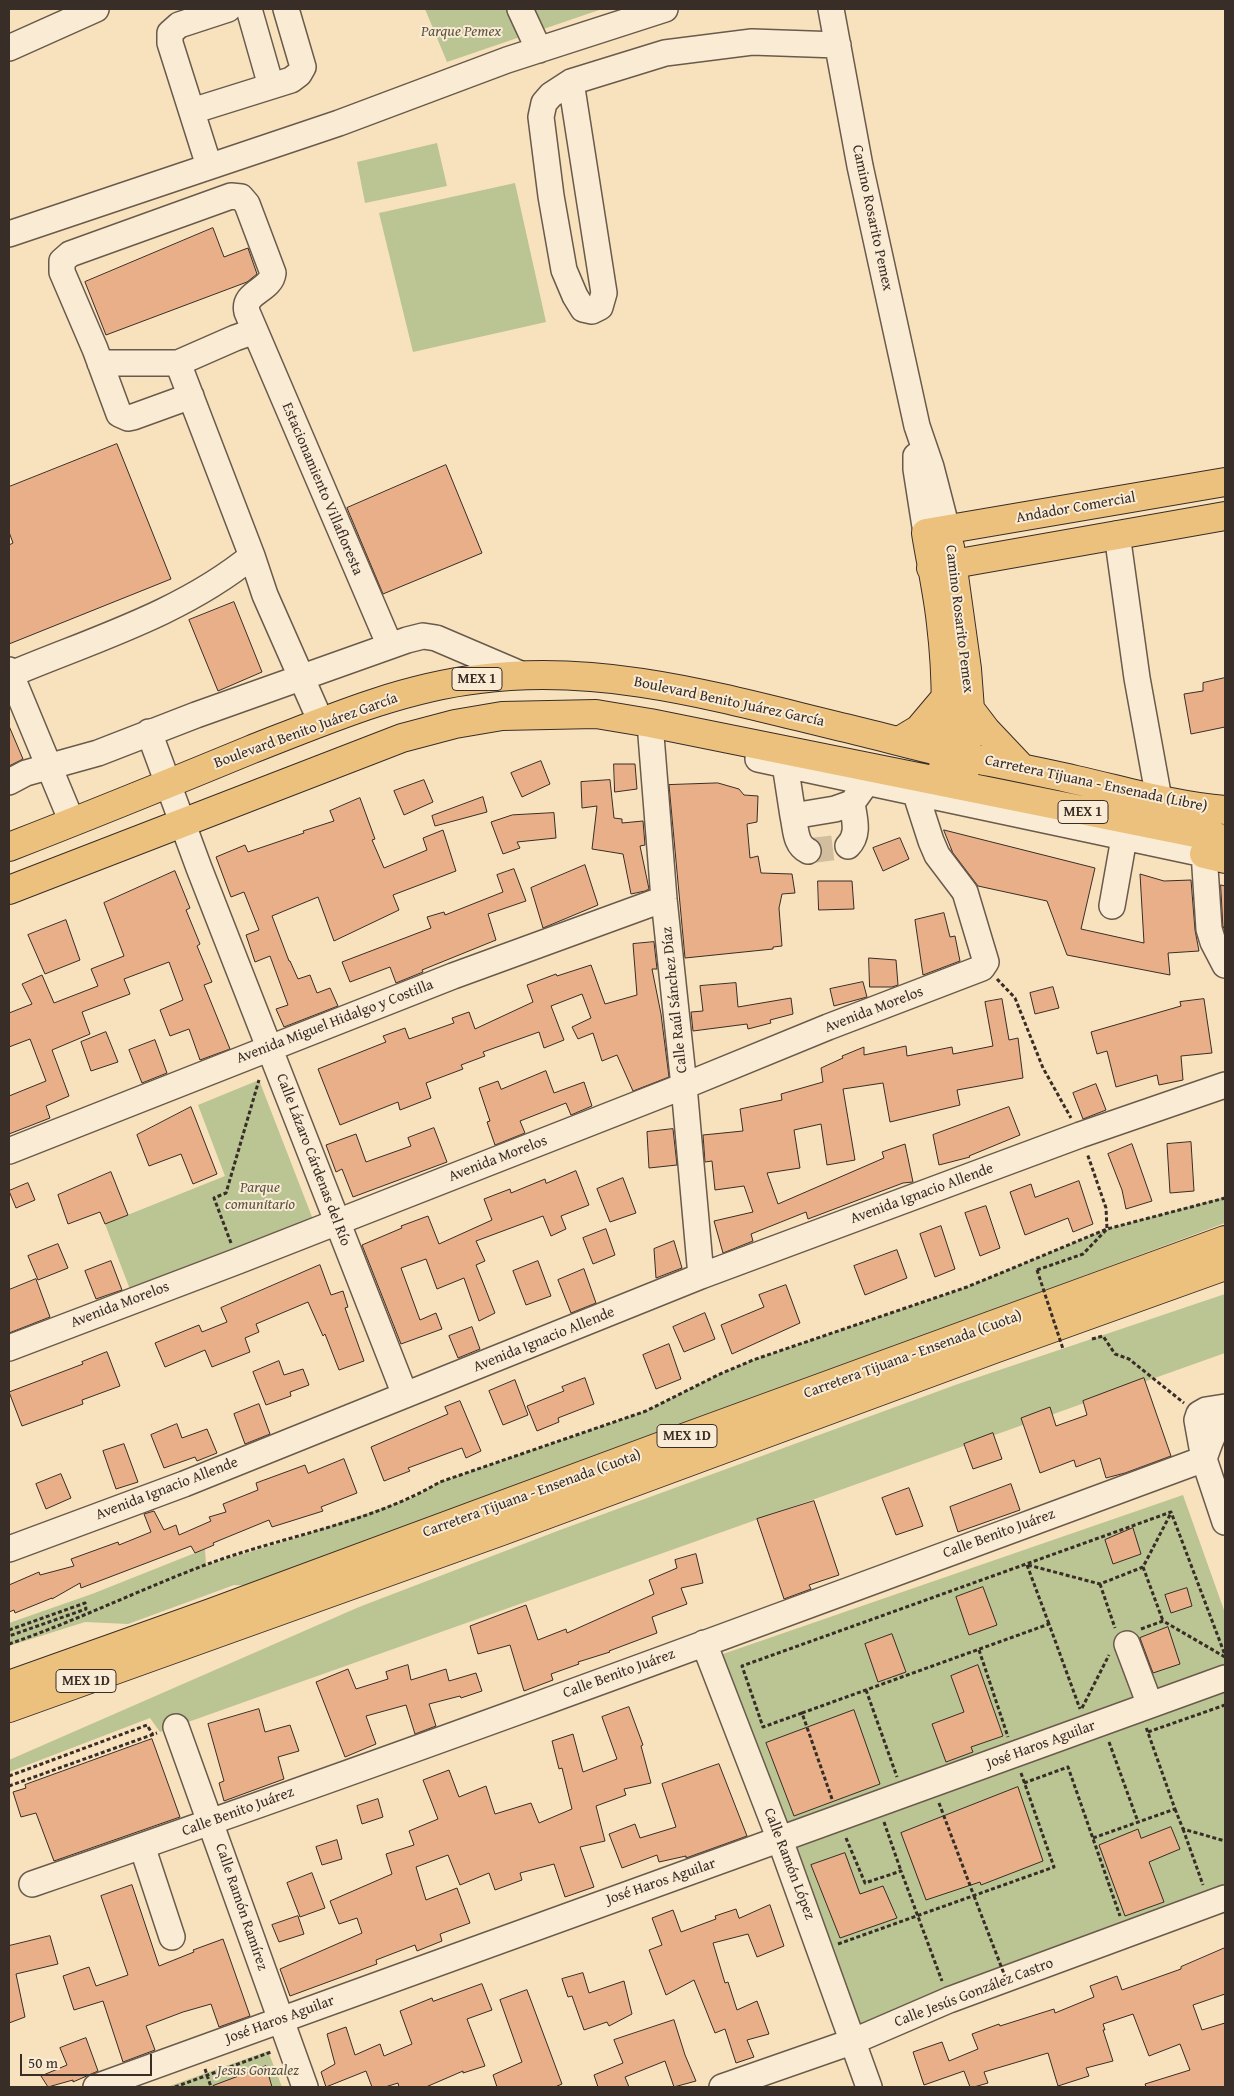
<!DOCTYPE html>
<html>
<head>
<meta charset="utf-8">
<style>
  body { margin:0 }
  #map { position:relative; width:1234px; height:2096px; overflow:hidden; background:#f8e2bd; font-family:"Gentium Book Plus",serif }
  canvas { display:block }
  .frame { position:absolute; inset:0; border:10px solid #392d27; pointer-events:none }
  .scale { position:absolute; left:20px; top:2054px; width:132px; height:22px; box-sizing:border-box; border:2px solid #392d27; border-top:0; padding-left:6px; font-size:15px; line-height:18px; white-space:nowrap; color:#392d27; -webkit-text-stroke:4px #faecd4; paint-order:stroke }
</style>
</head>
<body>
<div id="map">
<canvas width="1234" height="2096"></canvas>
<div class="frame"></div>
<div class="scale">50 m</div>
</div>
<script>
const context = document.querySelector('canvas').getContext('2d');
context.lineJoin = 'round';
function paint(path, color) {
  context.fillStyle = color;
  context.fill(path, 'evenodd');
}
function stroke(path, color, width, dash) {
  context.strokeStyle = color;
  context.lineWidth = width;
  context.lineCap = dash ? 'butt' : 'round';
  context.setLineDash(dash || []);
  context.stroke(path);
}
function label(font, color, halo, rows, align = 'center') {
  context.font = font + ' "Gentium Book Plus",serif';
  context.lineWidth = 4;
  context.setLineDash([]);
  context.textBaseline = 'middle';
  context.strokeStyle = halo;
  context.fillStyle = color;
  for (const [text, x, y, turn = 0] of rows) {
    context.save();
    context.translate(x, y);
    context.rotate((+turn || 0) * Math.PI / 180);
    context.textAlign = isNaN(turn) ? turn : align;
    if (halo) context.strokeText(text, 0, 0);
    context.fillText(text, 0, 0);
    context.restore();
  }
}
paint(new Path2D(`
  M425 9H602L447 62Z
  M437 143 447 186 365 203 357 162Z
  M515 183 546 322 413 352 379 213Z
  M259 1080 314 1222 131 1292 105 1224 225 1176 198 1105Z
  M1225 1197V1223L254 1586 234 1585 128 1624 85 1622 9 1646V1623L92 1594 205 1549 206 1565 296 1538 414 1497 440 1482 646 1411 720 1374 753 1360 967 1287 1107 1229Z
  M1225 1294V1353L160 1732 150 1718 9 1772V1760L359 1607 560 1530 958 1384Z
  M1183 1495 1225 1613V1892L857 2031 720 1655Z
  M268 2051 282 2087H167Z`), '#bbc493');
const building = new Path2D(`
  M213 228 224 257 248 248 257 274 247 282 106 335 85 282Z
  M117 444 171 579 9 644V545L13 543 9 532V487Z
  M446 465 482 553 383 594 347 508Z
  M234 602 262 672 218 691 189 620Z
  M1225 678V727L1191 734 1184 694 1203 691V683Z
  M9 726 23 759 9 766Z
  M541 761 550 784 522 797 511 773Z
  M614 764H635L637 789 615 792Z
  M424 780 433 802 404 815 394 791Z
  M610 780 614 818 622 819V823L643 821 645 845 640 846 649 889 645 891 631 894 623 854 592 849 597 806 582 808 581 782Z
  M718 783 739 789 744 795 758 796 757 822 747 824 750 858 758 856 761 873 792 874 795 893 782 894 779 908 782 946 773 947V949L685 958 669 785Z
  M483 797 487 812 435 826 432 816Z
  M360 798 375 839 372 840 384 868 427 850 423 838 443 830 456 871 393 895 399 910 334 941 318 897 272 916 289 961H290L298 979 310 975 317 993 330 988 338 1006 284 1027 276 1009 288 1005 270 956 255 962 246 935 259 930 244 892 231 897 216 857 245 845 248 852 304 833 303 831 334 821 330 811Z
  M554 813 556 838 517 842 520 848 503 854 491 822 512 815Z
  M944 830 1095 868 1081 929 1144 943 1140 874 1164 881 1191 880 1195 930 1199 951 1168 953 1170 975 1067 955 1047 901 978 886 953 853Z
  M900 838 909 859 883 871 873 848Z
  M585 865 598 905 543 928 531 888Z
  M514 869 526 901 488 914 496 940 422 970 423 972 396 983 390 967 350 982 342 962 431 928 427 917 444 912 445 915 503 892 497 875Z
  M175 871 190 908 186 910 200 944 197 946 212 982 204 985 230 1049 200 1060 189 1029 170 1036 160 1010 183 1000 169 962 124 979 130 994 82 1012 90 1034 52 1050 69 1096 46 1106 50 1118 9 1134V1096L46 1081 30 1039 9 1047V1013L32 1004 22 984 42 975 54 1003 98 986 91 969 124 956 104 903Z
  M818 881H852L854 909 819 910Z
  M1221 885 1225 886V931L1223 926Z
  M944 913 950 937 955 936 960 961 923 975 915 920Z
  M66 920 80 960 45 974 28 935Z
  M654 942 657 969H652L661 1014 669 1077 633 1091 617 1055 602 1061 593 1033 578 1039 572 1027 591 1018 582 994 551 1006 564 1040 544 1048 539 1032 483 1052 485 1056 461 1065 463 1069 426 1083 431 1098 400 1110 398 1102 340 1125 318 1069 386 1042 383 1036 405 1028 409 1039 454 1023 452 1018 469 1012 475 1029 533 1002 527 985 556 974 557 976 591 965 605 1004 637 995 633 944Z
  M869 958 896 960 898 985 892 987H870Z
  M863 982 867 997 834 1006 830 989Z
  M736 983 738 1007 791 998 793 1014 770 1020 771 1023 748 1029 747 1024 693 1031 691 1012 703 1011 700 986Z
  M1053 987 1059 1008 1035 1014 1030 993Z
  M1002 999 1009 1040 1018 1038 1023 1078 957 1090 960 1105 890 1122 883 1083 843 1089 855 1160 827 1165 821 1124 794 1130 800 1168 767 1173 778 1204 884 1158 882 1152 905 1144 913 1182 903 1183 808 1219 806 1212 751 1234 753 1241 723 1253 714 1221 753 1212 744 1186 715 1190 712 1161 705 1162 703 1135 743 1131 740 1109 782 1100 781 1094 823 1082 821 1068 843 1058 842 1056 864 1047V1055L906 1046 907 1056 952 1047 953 1054 993 1046 985 1002Z
  M1204 999 1212 1053 1181 1056 1183 1080 1159 1085 1157 1075 1116 1087 1107 1051 1097 1054 1091 1032 1181 1006 1180 1002Z
  M106 1032 118 1062 91 1071 81 1042Z
  M155 1040 167 1073 142 1083 129 1050Z
  M546 1071 554 1093 584 1082 592 1106 571 1115 566 1103 520 1121 525 1133 495 1145 487 1122 490 1121 479 1088 498 1081 501 1089Z
  M1096 1084 1106 1110 1083 1119 1073 1093Z
  M191 1107 217 1174 193 1184 181 1154 149 1166 137 1135Z
  M1009 1107 1020 1135 969 1156 970 1157 939 1165 933 1135Z
  M434 1128 447 1162 353 1197 342 1169 336 1172 326 1145 356 1134 366 1162 411 1146 408 1138Z
  M673 1129 677 1165 649 1168 647 1132Z
  M1191 1142 1194 1191 1170 1193 1167 1144Z
  M1132 1144 1152 1201 1126 1209 1122 1190 1108 1154Z
  M576 1171 589 1205 561 1216 566 1229 551 1236 543 1216 476 1241 485 1261 476 1265 495 1313 479 1321 464 1278 437 1289 426 1259 401 1268 420 1320 436 1313 442 1329 401 1344 362 1245 402 1228 401 1226 428 1216 439 1244 492 1220 484 1199 510 1189 511 1193 545 1179 546 1183Z
  M111 1172 128 1215 105 1224 100 1212 68 1224 58 1195Z
  M623 1178 636 1213 610 1222 597 1189Z
  M1079 1181 1093 1224 1073 1232 1068 1218 1025 1235 1010 1192 1031 1184 1035 1197Z
  M28 1183 35 1200 16 1208 9 1191Z
  M986 1206 1000 1248 980 1256 965 1213Z
  M941 1226 955 1269 935 1277 920 1234Z
  M606 1229 615 1255 593 1264 583 1238Z
  M674 1241 682 1268 656 1278 654 1249Z
  M58 1244 68 1268 38 1280 28 1256Z
  M897 1250 907 1278 865 1295 854 1266Z
  M111 1261 122 1290 96 1299 85 1271Z
  M538 1261 551 1296 526 1305 513 1271Z
  M320 1265 331 1295 343 1291 348 1307 345 1308 364 1361 339 1370 325 1334 323 1336 308 1302 256 1324 259 1332 245 1338 250 1352 212 1367 205 1350 165 1367 155 1343 199 1325 202 1332 227 1322 221 1308Z
  M584 1269 596 1303 571 1313 558 1280Z
  M36 1279 50 1317 9 1333V1290Z
  M786 1285 800 1323 732 1354 721 1325 764 1307 759 1295Z
  M705 1313 715 1339 684 1352 673 1327Z
  M472 1327 480 1349 458 1358 449 1336Z
  M669 1344 681 1379 656 1389 643 1355Z
  M107 1352 120 1386 82 1400 83 1404 22 1426 9 1392 83 1364 82 1362Z
  M279 1361 284 1375 303 1369 309 1385 290 1392 291 1396 266 1405 253 1372Z
  M585 1378 594 1404 558 1418 559 1422 537 1431 527 1406 564 1391 562 1387Z
  M1144 1378 1171 1456 1125 1473 1106 1478 1100 1458 1076 1467 1074 1460 1040 1473 1021 1418 1050 1407 1056 1426 1087 1415 1083 1401Z
  M515 1380 528 1415 503 1425 489 1391Z
  M460 1401 481 1451 466 1458 462 1448 408 1468 410 1471 384 1481 371 1447 448 1414 445 1407Z
  M259 1404 270 1434 245 1444 234 1414Z
  M177 1424 182 1438 207 1429 217 1453 197 1461 195 1457 164 1468 151 1435Z
  M993 1433 1002 1459 973 1469 964 1444Z
  M124 1444 138 1482 116 1489 103 1451Z
  M344 1459 357 1493 321 1507 323 1511 272 1527 269 1520 213 1543 214 1545 195 1553 191 1546 81 1588 80 1583 52 1599V1598L15 1613 14 1610 9 1612V1585L39 1572 40 1575 74 1566 71 1559 118 1542 119 1545 151 1532 144 1514 154 1511 164 1530 176 1525 179 1535 211 1521 209 1517 226 1512 223 1504 258 1490 256 1483 305 1465 308 1473Z
  M61 1474 71 1498 46 1509 36 1484Z
  M1011 1484 1020 1510 958 1532 950 1507Z
  M909 1488 923 1526 896 1535 882 1498Z
  M814 1501 839 1575 809 1585 811 1589 784 1599 757 1519Z
  M1133 1528 1141 1554 1113 1564 1105 1540Z
  M696 1554 703 1583 681 1588 687 1604 652 1617 657 1633 609 1651 610 1652 578 1662 579 1664 551 1674 553 1680 524 1691 510 1645 478 1654 470 1626 526 1605 538 1640 566 1629 567 1633 654 1594 649 1580 677 1568 675 1560Z
  M983 1587 997 1625 969 1635 956 1597Z
  M1187 1588 1192 1606 1171 1613 1165 1595Z
  M1168 1627 1180 1664 1153 1673 1140 1638Z
  M892 1634 906 1672 878 1682 865 1644Z
  M408 1665 411 1680 446 1669 449 1681 476 1673 482 1691 461 1698 460 1696 429 1704 436 1726 415 1734 406 1705 366 1716 376 1744 345 1757 316 1682 348 1669 356 1689 388 1679 386 1672Z
  M978 1665 1003 1736 971 1747 973 1752 946 1762 932 1724 964 1712 951 1676Z
  M629 1707 643 1745 641 1746 651 1783 624 1789 626 1795 596 1806 605 1841 580 1847 594 1887 565 1897 554 1864 520 1873 522 1880 495 1890 489 1873 460 1885 448 1855 416 1867 426 1900 457 1888 470 1923 440 1934 442 1941 417 1951 415 1945 376 1960 377 1964 290 1996 280 1969 362 1933 357 1918 339 1924 330 1901 392 1874 386 1854 414 1845 409 1831 438 1819 423 1780 449 1770 459 1797 486 1786 495 1814 531 1803 539 1823 572 1809 562 1768 559 1769 552 1741 573 1734 583 1772 617 1759 602 1717Z
  M259 1709 265 1732 290 1725 299 1751 278 1757 284 1779 224 1801 219 1783 224 1781 208 1724Z
  M854 1710 880 1784 794 1816 766 1743Z
  M152 1739 180 1817 54 1861 36 1813 21 1817 13 1792 26 1788 25 1785Z
  M719 1764 747 1836 686 1858V1856L659 1862 657 1855 622 1868 609 1834 635 1824 640 1838 676 1827 662 1784Z
  M1018 1787 1043 1861 981 1885 980 1882 926 1900 901 1833Z
  M378 1799 383 1817 362 1824 357 1806Z
  M1171 1827 1180 1849 1149 1862 1164 1902 1125 1916 1099 1845 1138 1829 1141 1838Z
  M337 1840 342 1859 322 1865 316 1847Z
  M845 1853 860 1894 883 1886 897 1918 840 1938 811 1865Z
  M312 1873 325 1908 300 1917 287 1883Z
  M132 1885 159 1966 194 1952 193 1950 223 1939 250 2016 219 2027 211 2004 183 2012 146 2026 155 2050 123 2062 103 2001 74 2010 63 1976 89 1967 96 1986 128 1975 101 1896Z
  M770 1905 784 1946 757 1957 748 1934 713 1943 725 1983 728 1982 737 2010 757 2001 769 2034 747 2040 754 2057 736 2063 725 2029 715 2033 694 1980 666 1995 649 1950 662 1945 652 1918 673 1910 681 1932 716 1919 715 1916 736 1909 739 1918Z
  M298 1916 304 1934 279 1942 272 1925Z
  M50 1936 58 1964 16 1974 25 2017 9 2023V1946Z
  M1225 1948V1994L1193 2005 1202 2030 1225 2023V2087H1146L1145 2084 1190 2070 1180 2044 1149 2056 1133 2014 1103 2024 1105 2030H1103L1113 2061 1086 2068 1089 2076 1058 2086 1048 2053 984 2072 988 2083 974 2087H970L964 2071 924 2085 913 2052 942 2042 949 2061 978 2049 972 2034 999 2024 1000 2026 1054 2009 1055 2013 1094 1997 1090 1986 1117 1976 1122 1990 1181 1969V1967Z
  M583 1973 589 1993 624 1981 632 2014 609 2026 607 2022 584 2030 572 1996 568 1997 562 1979Z
  M482 1984 492 2010 467 2019 485 2066 463 2073V2071L426 2087H399L398 2083 385 2087H372L366 2071 326 2087 321 2072 335 2064 327 2034 346 2027 355 2055 380 2044 384 2056 412 2044 400 2011 432 1998 433 2001Z
  M527 1990 562 2084 555 2087H497L493 2075 522 2062 500 2000Z
  M674 2020 685 2055 696 2081 674 2087 665 2061 625 2077 629 2087H598L594 2075 623 2063 614 2040Z
  M86 2038 98 2071 73 2082V2080L48 2087 41 2076 67 2065 60 2048Z
  M266 2066 272 2087H213V2086Z`);
paint(building, '#e9af88');
stroke(building, '#392d27', 1);
stroke(new Path2D(`
  M808 851 848 846`), '#d2be9f', 25, [25, 12]);
const minor = new Path2D(`
  M249 9 271 86
  M520 9 539 50
  M831 9 860 166 917 426 931 467 947 529
  M9 48 96 9
  M571 82 604 293 600 307 592 311 583 309 575 296 564 270 551 196 541 117 544 103 551 95 571 82 665 53 752 42 838 45
  M192 111 291 80 299 74 303 67 286 9
  M209 166 170 43V33L179 25 228 9
  M9 234 339 123 507 60 665 9
  M255 331 235 338 178 363 252 556 265 595 321 722
  M100 363H178
  M191 396 133 417 128 418 119 414 95 349 62 272V261L70 254 231 196 241 197 247 204 273 273C271 291 242 292 247 312L390 646
  M916 456V469L926 533
  M1117 534 1137 678 1159 799
  M9 670 72 822
  M9 675C92 640 181 614 252 556
  M650 723 664 899 684 1086 701 1276
  M149 732 199 868 405 1395
  M788 752 785 764 793 816 835 809 852 803 875 771
  M758 759 1204 854
  M9 782 26 773 98 753 196 715 407 640 423 636 436 638 525 676
  M793 816C796 829 795 845 808 851
  M1203 837 1209 929 1213 942 1225 965
  M848 846C860 834 854 818 852 803
  M1112 906 1127 821
  M9 1151 453 976 664 899
  M9 1348 238 1261 684 1086 828 1027 982 968 986 962 965 892 937 855 931 841 910 776
  M1225 1407 1206 1410 1199 1414 1197 1420 1204 1459 1225 1522
  M9 1549 184 1484 701 1276 1080 1135 1225 1085
  M704 1643 780 1840 869 2087
  M1127 1644 1150 1705
  M176 1727 305 2087
  M142 1846 172 1937
  M32 1884C425 1749 814 1603 1204 1459 1209 1445 1213 1429 1225 1420
  M96 2087 1225 1678
  M722 2087 854 2041 949 2000 1225 1898`);
const major = new Path2D(`
  M950 547 967 669 970 709 964 775
  M931 568 1225 516
  M970 709 986 730 1021 767
  M899 741 919 729 946 697
  M943 771C947 722 947 673 941 624 938 594 931 564 926 533L1225 482
  M9 847C89 816 170 783 250 750 324 721 400 688 479 679 604 663 721 698 841 727 876 735 911 745 946 753 989 762 1033 770 1076 780 1125 791 1175 806 1225 810
  M9 890 402 738 455 724 502 716 596 714 650 723 1225 839`);
const highway = new Path2D(`
  M1204 854 1225 859
  M9 1685 211 1613 667 1444 1225 1240
  M9 1708 502 1531 994 1349 1225 1266`);
stroke(minor, '#695a4c', 28);
stroke(major, '#392d27', 30);
stroke(highway, '#392d27', 30);
stroke(new Path2D(`
  M997 979 1015 998 1043 1068 1071 1118
  M231 1243 214 1198 226 1193 259 1080
  M1037 1270 1083 1254 1107 1229 1106 1208 1087 1153
  M1092 1339 1103 1336 1115 1354 1129 1359 1184 1403
  M1027 1565 1049 1624
  M1028 1565 1100 1584 1143 1567 1171 1513
  M1143 1567 1163 1621
  M1100 1584 1115 1628
  M1141 1629 1163 1621 1225 1657
  M9 1630 85 1603 86 1609 9 1636
  M9 1644C76 1621 139 1590 205 1565 283 1536 368 1524 440 1482L646 1411 720 1374 753 1360 967 1287 1107 1229 1225 1198
  M979 1650 1008 1737
  M866 1690 897 1777
  M1082 1708 1109 1655
  M802 1713 763 1727 742 1666 1171 1512 1225 1655
  M1148 1732 1225 1705
  M1109 1742 1138 1822
  M9 1776 147 1725 153 1735
  M1024 1783 1068 1767 1120 1916
  M9 1786 157 1733
  M832 1799 802 1713 1049 1624 1080 1709
  M939 1803 974 1896
  M1175 1809 1183 1829 1225 1841
  M884 1822 901 1871
  M1183 1829 1203 1885
  M846 1838 865 1883 901 1871 942 1981
  M1093 1838 1175 1809 1146 1727
  M838 1944 1054 1867 1021 1773
  M205 2069 211 2087
  M175 2087 271 2052`), '#392d27', 3, [4, 2.5]);
stroke(minor, '#faecd4', 25);
stroke(major, '#ecc17e', 28);
stroke(highway, '#ecc17e', 28);
stroke(new Path2D(`
  M1037 1270 1063 1349
  M974 1896 1006 1979`), '#392d27', 3, [4, 2.5]);
for (const [x, y, w] of [
  [477,679,50],
  [1083,812,50],
  [687,1436,60],
  [86,1681,60]
]) {
  const box = new Path2D();
  box.roundRect(x - w / 2, y - 11.5, w, 23, 4);
  context.fillStyle = '#faecd4';
  context.fill(box);
  stroke(box, '#392d27', 1);
}
label('bold 14px', '#392d27', null, [
  ["MEX 1",477,679],
  ["MEX 1",1083,812],
  ["MEX 1D",687,1436],
  ["MEX 1D",86,1681]
]);
label('italic 15px', '#5a5342', '#faecd4', [
  ["Parque Pemex",461,32],
  ["Parque",260,1188],
  ["comunitario",260,1205],
  ["Jesus Gonzalez",258,2071]
]);
label('15px', '#392d27', '#faecd4', [
  ["Camino Rosarito Pemex",872,218,78],
  ["Estacionamiento Villafloresta",322,489,67],
  ["Andador Comercial",1076,508,-10],
  ["Camino Rosarito Pemex",959,619,83],
  ["Boulevard Benito Juárez García",729,702,12],
  ["Boulevard Benito Juárez García",306,731,-20],
  ["Carretera Tijuana - Ensenada (Libre)",1096,784,12],
  ["Calle Raúl Sánchez Díaz",675,1000,-96],
  ["Avenida Morelos",874,1010,-21],
  ["Avenida Miguel Hidalgo y Costilla",335,1022,-21],
  ["Avenida Morelos",498,1159,-21],
  ["Calle Lázaro Cárdenas del Río",313,1160,69],
  ["Avenida Ignacio Allende",922,1194,-20],
  ["Avenida Morelos",120,1305,-21],
  ["Avenida Ignacio Allende",544,1340,-22],
  ["Carretera Tijuana - Ensenada (Cuota)",913,1355,-20],
  ["Avenida Ignacio Allende",167,1489,-21],
  ["Carretera Tijuana - Ensenada (Cuota)",532,1494,-20],
  ["Calle Benito Juárez",999,1534,-20],
  ["Calle Benito Juárez",619,1674,-20],
  ["José Haros Aguilar",1041,1745,-20],
  ["Calle Benito Juárez",238,1812,-20],
  ["Calle Ramón López",789,1864,69],
  ["José Haros Aguilar",661,1882,-19],
  ["Calle Ramón Ramírez",241,1907,71],
  ["Calle Jesús González Castro",974,1993,-21],
  ["José Haros Aguilar",280,2020,-20]
]);
</script>
</body>
</html>
